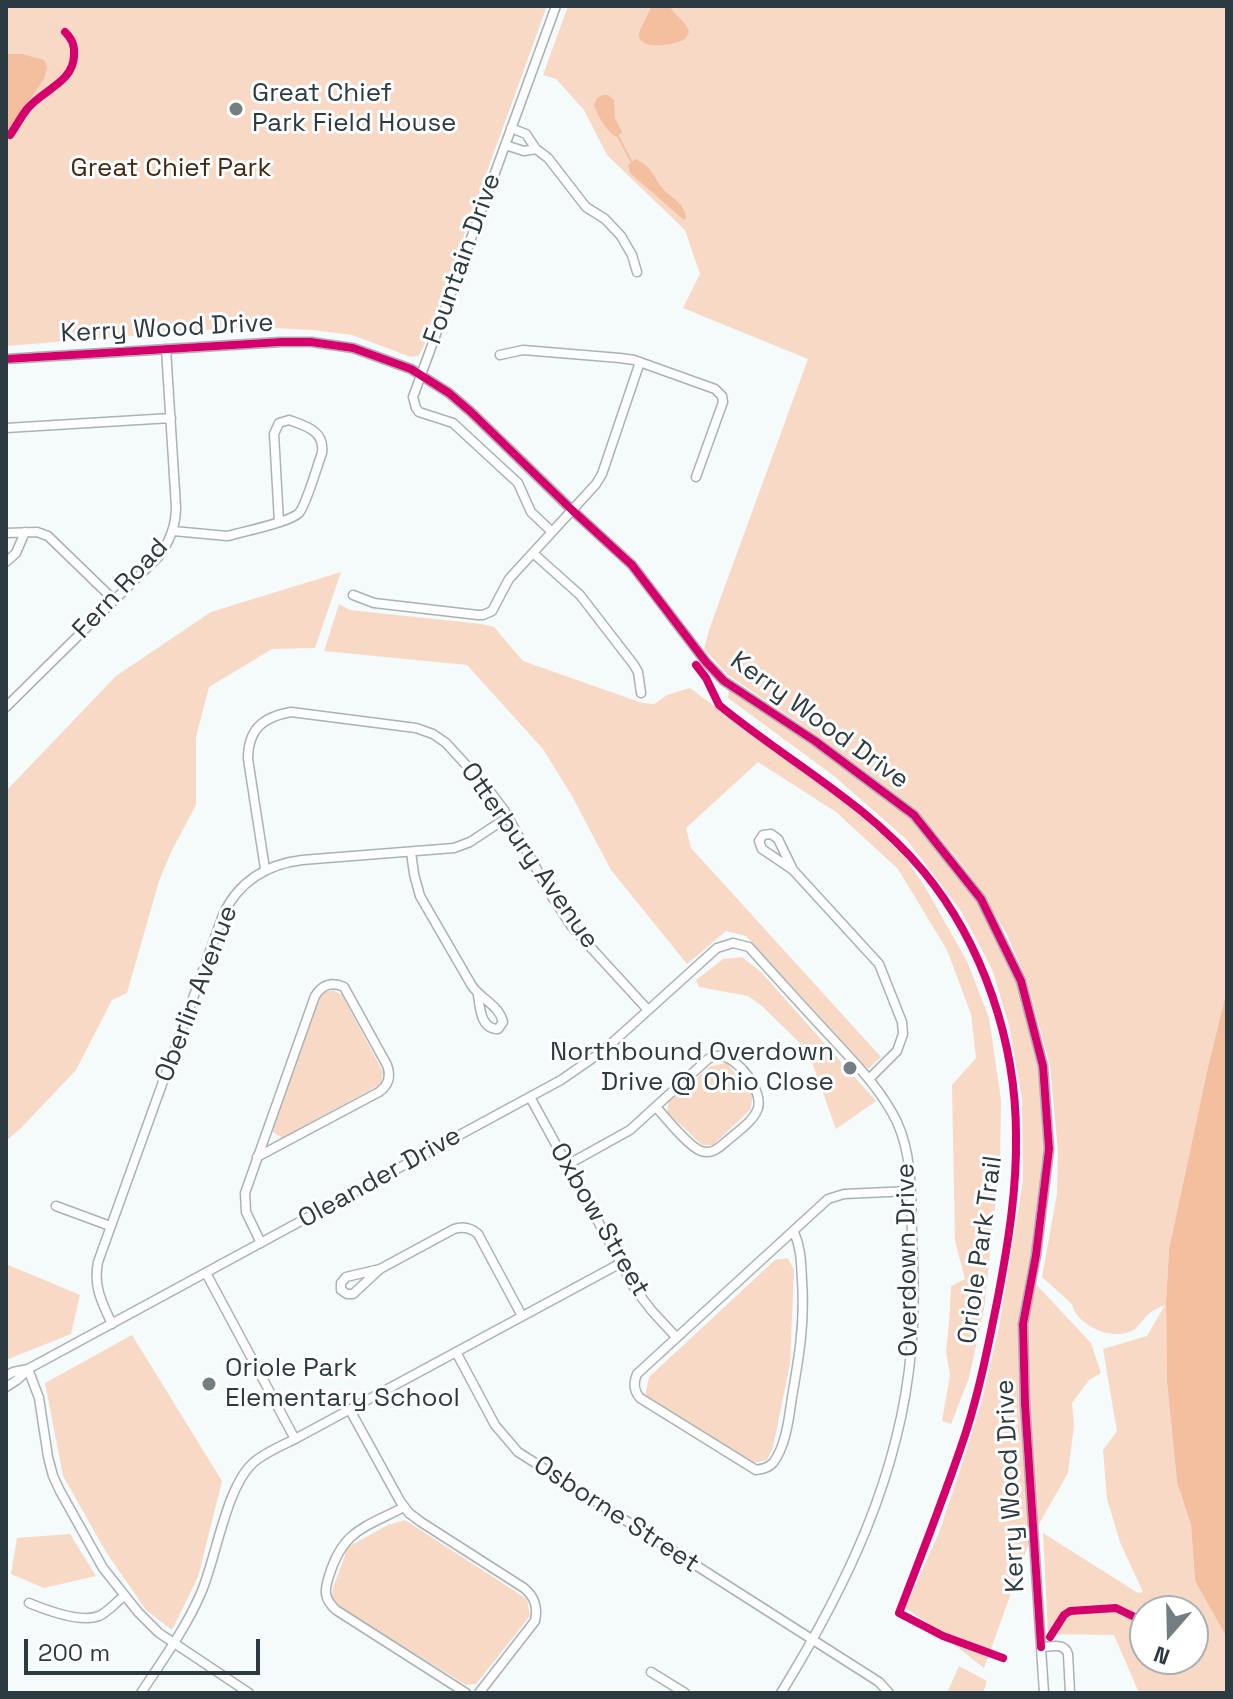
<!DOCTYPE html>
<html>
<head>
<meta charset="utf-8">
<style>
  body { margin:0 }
  #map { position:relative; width:1233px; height:1699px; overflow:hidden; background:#f5fafb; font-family:"Space Grotesk",sans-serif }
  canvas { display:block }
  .frame { position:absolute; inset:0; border:8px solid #2b3b41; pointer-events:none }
  .north { position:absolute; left:1129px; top:1595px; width:80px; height:80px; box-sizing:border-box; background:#fff; border:2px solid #aab1b3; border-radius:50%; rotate:200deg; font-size:22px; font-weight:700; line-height:32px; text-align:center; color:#2b3b41 }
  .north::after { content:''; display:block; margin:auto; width:28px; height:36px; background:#727e82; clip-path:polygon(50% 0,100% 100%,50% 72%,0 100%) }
  .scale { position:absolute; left:24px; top:1639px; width:236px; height:36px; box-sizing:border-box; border:4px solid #2b3b41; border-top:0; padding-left:10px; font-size:24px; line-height:28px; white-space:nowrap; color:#2b3b41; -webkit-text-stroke:6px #fff; paint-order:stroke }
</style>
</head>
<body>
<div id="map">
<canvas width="1233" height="1699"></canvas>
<div class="frame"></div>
<div class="north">N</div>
<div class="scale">200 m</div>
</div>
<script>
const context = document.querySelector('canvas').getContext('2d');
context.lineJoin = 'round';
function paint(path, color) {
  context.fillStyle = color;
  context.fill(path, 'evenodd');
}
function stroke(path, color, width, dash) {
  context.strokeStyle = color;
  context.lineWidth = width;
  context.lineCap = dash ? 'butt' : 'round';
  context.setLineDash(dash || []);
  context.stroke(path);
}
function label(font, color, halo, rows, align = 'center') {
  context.font = font + ' "Space Grotesk",sans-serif';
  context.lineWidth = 6;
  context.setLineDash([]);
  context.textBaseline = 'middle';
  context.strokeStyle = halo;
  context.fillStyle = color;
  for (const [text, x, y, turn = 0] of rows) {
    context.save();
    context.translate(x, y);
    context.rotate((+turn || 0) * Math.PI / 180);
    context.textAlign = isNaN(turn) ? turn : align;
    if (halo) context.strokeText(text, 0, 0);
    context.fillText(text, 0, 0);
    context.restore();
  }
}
paint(new Path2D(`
  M6 6H547L423 348 418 356 411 357 352 335 313 330 272 328H231L6 346Z
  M568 6H1227V989L1208 1067 1169 1249 1166 1303 1167 1382 1177 1482 1191 1525 1195 1581 1227 1638V1693H1139L1114 1635 1048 1634 1043 1533 1138 1593 1143 1592 1120 1542 1107 1499 1103 1450 1117 1431 1103 1349 1147 1336 1165 1305C1158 1308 1149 1312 1144 1319 1143 1320 1137 1327 1135 1329 1116 1343 1076 1326 1072 1304L1042 1277 1057 1194 1058 1151 1050 1066 1027 981 1007 935 983 894 963 866 917 810 818 736 728 675 704 649 710 627 808 359 683 308 700 274 685 230 607 155 584 110 556 79 543 75ZM1145 1611H1193V1659H1145Z
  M341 572 315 648 272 649 209 687 196 737V805L172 850 159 881 127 993 112 1000 76 1070 21 1128 6 1141V791L116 676 211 612Z
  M339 604 350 610 482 624 494 627 523 661 642 703 654 704 667 695 690 688 849 806 901 851 925 887 967 961 989 1018 1001 1100 1000 1162 984 1309 969 1378 951 1424 942 1421 950 1375 946 1351 949 1323 951 1286 965 1279 955 1241 952 1085 976 1058 971 1014 947 950 898 869 836 812 758 762 686 828 691 848 881 1057 868 1069 746 936 726 931 687 964 611 870 572 796 543 749 467 665 324 651Z
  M729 689 815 741 914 815 981 899 1021 981 1043 1066 1049 1149 1032 1280 1091 1343 1101 1373 1089 1380 1072 1403 1074 1426 1068 1473 1031 1538 984 1668 922 1619 905 1608 938 1535 959 1473 981 1404 999 1327 1023 1180 1022 1099 1009 1025 992 969 961 911 907 840 834 776 728 698Z
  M742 957 761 972 876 1101 836 1129 808 1051 762 1006 748 996 699 987 696 980 723 959Z
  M333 990 342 995 383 1072 381 1084 282 1138 273 1132 274 1124 322 993Z
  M727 1063 753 1096 750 1110 713 1145H702L667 1112 669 1101 711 1066Z
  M788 1258 794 1270 790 1364 773 1447 767 1460 752 1463 645 1396 649 1377 775 1260Z
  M6 1264 80 1295 71 1334 6 1360Z
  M132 1335 222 1481 198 1577 172 1630 146 1610 106 1552 63 1476 45 1383Z
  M405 1520 527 1599 530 1616 476 1684 466 1685 331 1602 333 1588 348 1547 388 1525Z
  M70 1534 96 1576 44 1588 11 1574 17 1538Z
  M959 1666 987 1681 983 1693H947Z`), '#f8d9c6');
paint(new Path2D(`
  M651 6H670C674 16 686 20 689 32 686 37 687 39 681 41 671 45 641 50 639 36 638 31 649 14 651 6Z
  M6 54H22L44 60 47 67 44 79 21 112 6 138Z
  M603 95H608L614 100 615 118 622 132 617 137C606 132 598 116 594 105L597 98Z
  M635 159C655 168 653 179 666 192 675 200 684 204 686 217L684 220 630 173 628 165Z
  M1227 989V1638L1195 1581 1191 1525 1177 1482 1167 1382 1166 1303 1169 1249 1208 1067Z`), '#f4bf9f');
stroke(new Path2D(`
  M618 136 631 161`), '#f4bf9f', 2);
const minor = new Path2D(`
  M511 128 526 134 536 149 548 158 586 207 605 219 621 236 632 255 637 272
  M505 145 524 151 536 149
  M500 355 523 350 620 358 634 360 715 389 722 396 723 402 696 477
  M6 359 281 342H311L353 348 411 369 449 393 471 412 572 510 632 565 706 662 724 681 815 741 914 815 981 899 1021 981 1043 1066 1049 1149 1036 1255 1023 1324 1025 1404 1044 1693
  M6 428 171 418
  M173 531 227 536 232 535C246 531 290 522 299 513 307 503 317 466 322 453 325 431 306 426 289 420L279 423 274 434 279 522
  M552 532 531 512 518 483 453 423 419 412 416 408 413 397 556 6
  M6 533 37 532 48 536 114 600
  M533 553 580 595 634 665 638 672 641 693
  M6 562 16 553 25 532
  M353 595 374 603 478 615H483L492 611 509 579 596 484 602 474 640 362
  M6 707 159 556C170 541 176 526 176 507L166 349
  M411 852 414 874 420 896 472 986C482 1000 499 1005 503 1022L498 1029C481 1029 480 1009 478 995
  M265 869 248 759C248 729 263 717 291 712L416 728 433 734 446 743 489 790 504 810 551 895 572 927 648 1010
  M793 870 778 839 771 834 763 835 759 841 762 849 793 870 879 964 902 1022 903 1034 897 1051 869 1079
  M530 1097 635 1289 652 1311 676 1337
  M257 1157 379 1092C389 1085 391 1076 387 1065L344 987C331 981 322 985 315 996L245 1193 246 1212 261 1243
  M567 1165 630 1130 708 1059C713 1057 715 1055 720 1056 738 1057 763 1090 758 1108 754 1121 738 1131 728 1140 720 1147 712 1155 701 1151 689 1147 665 1117 656 1107
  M56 1206 110 1226
  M794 1232C801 1248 801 1262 802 1280 805 1322 799 1357 792 1397 789 1418 786 1446 773 1463 768 1468 763 1469 756 1470L640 1398C634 1391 633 1383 637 1374L828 1199 844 1194 910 1191
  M380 1269 353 1294H347L341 1290V1283L346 1277 380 1269 454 1229C463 1226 471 1228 478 1234L522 1316
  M206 1273 295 1439
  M112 1324C102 1303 93 1286 98 1262L223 915C238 882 267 864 302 860L454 848 470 842 508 817
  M456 1352 495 1425 518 1452 879 1682 889 1693
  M28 1369 39 1398 48 1457 53 1476 60 1491 103 1568 138 1612 159 1633 249 1693
  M6 1376 13 1372 28 1369 561 1080 603 1051 717 948 733 943 749 947C776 977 803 1007 831 1037 855 1063 881 1089 897 1122 913 1157 911 1198 912 1236 914 1274 915 1313 911 1351 900 1476 846 1587 781 1693
  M6 1387 17 1380 28 1370
  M350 1410 400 1501 409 1513 421 1522 524 1588C535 1597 538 1607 535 1621L479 1693
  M404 1507C364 1528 343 1530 329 1576 324 1591 324 1599 336 1610L466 1693
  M29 1603C46 1610 81 1623 99 1616 108 1612 116 1602 124 1596
  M1041 1647C1051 1647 1064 1642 1068 1654L1070 1693
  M651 1672 685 1693
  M141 1693C162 1661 186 1628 201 1593 216 1559 226 1487 253 1463 264 1453 281 1446 295 1439L621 1263`);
stroke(minor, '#a9b2b5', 11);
stroke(minor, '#fefefe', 8);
stroke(new Path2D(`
  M10 135C16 127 21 116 28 108 43 90 73 82 74 56 75 45 72 39 65 32
  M6 359 281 342H311L353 348 411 369 449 393 471 412 572 510 632 565 706 662 724 681 815 741 914 815 981 899 1021 981 1043 1066 1049 1149 1036 1255 1023 1324 1025 1404 1041 1647
  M696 665 706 678 719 705C787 761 867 803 924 872 983 944 1016 1042 1016 1135 1017 1190 1008 1244 998 1297 989 1342 980 1388 966 1432 946 1493 922 1553 899 1613L943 1636 1003 1658
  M1050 1637 1064 1615 1070 1611 1116 1608 1145 1622`), '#d6006c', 8);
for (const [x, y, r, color] of [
  [236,109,8,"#727e82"],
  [850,1068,8,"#727e82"],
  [209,1384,8,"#727e82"]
]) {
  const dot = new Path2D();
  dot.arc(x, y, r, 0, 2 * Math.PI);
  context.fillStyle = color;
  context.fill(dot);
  stroke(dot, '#fff', 3);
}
label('26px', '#2b3b41', '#fff', [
  ["Great Chief",252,94],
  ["Park Field House",252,124],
  ["Northbound Overdown",834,1053,"right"],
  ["Drive @ Ohio Close",834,1083,"right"],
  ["Oriole Park",225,1369],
  ["Elementary School",225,1399]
], 'left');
label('26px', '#462713', '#fff', [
  ["Great Chief Park",171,169]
]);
label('26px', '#2b3b41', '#fff', [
  ["Fountain Drive",463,259,-70],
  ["Kerry Wood Drive",167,329,-3],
  ["Fern Road",121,589,-47],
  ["Kerry Wood Drive",819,721,36],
  ["Otterbury Avenue",529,856,55],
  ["Oberlin Avenue",197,994,-69],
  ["Oleander Drive",380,1178,-29],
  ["Oxbow Street",599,1220,60],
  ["Oriole Park Trail",981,1250,-82],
  ["Overdown Drive",908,1260,-91],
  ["Kerry Wood Drive",1011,1486,-93],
  ["Osborne Street",616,1515,33]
]);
</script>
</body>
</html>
